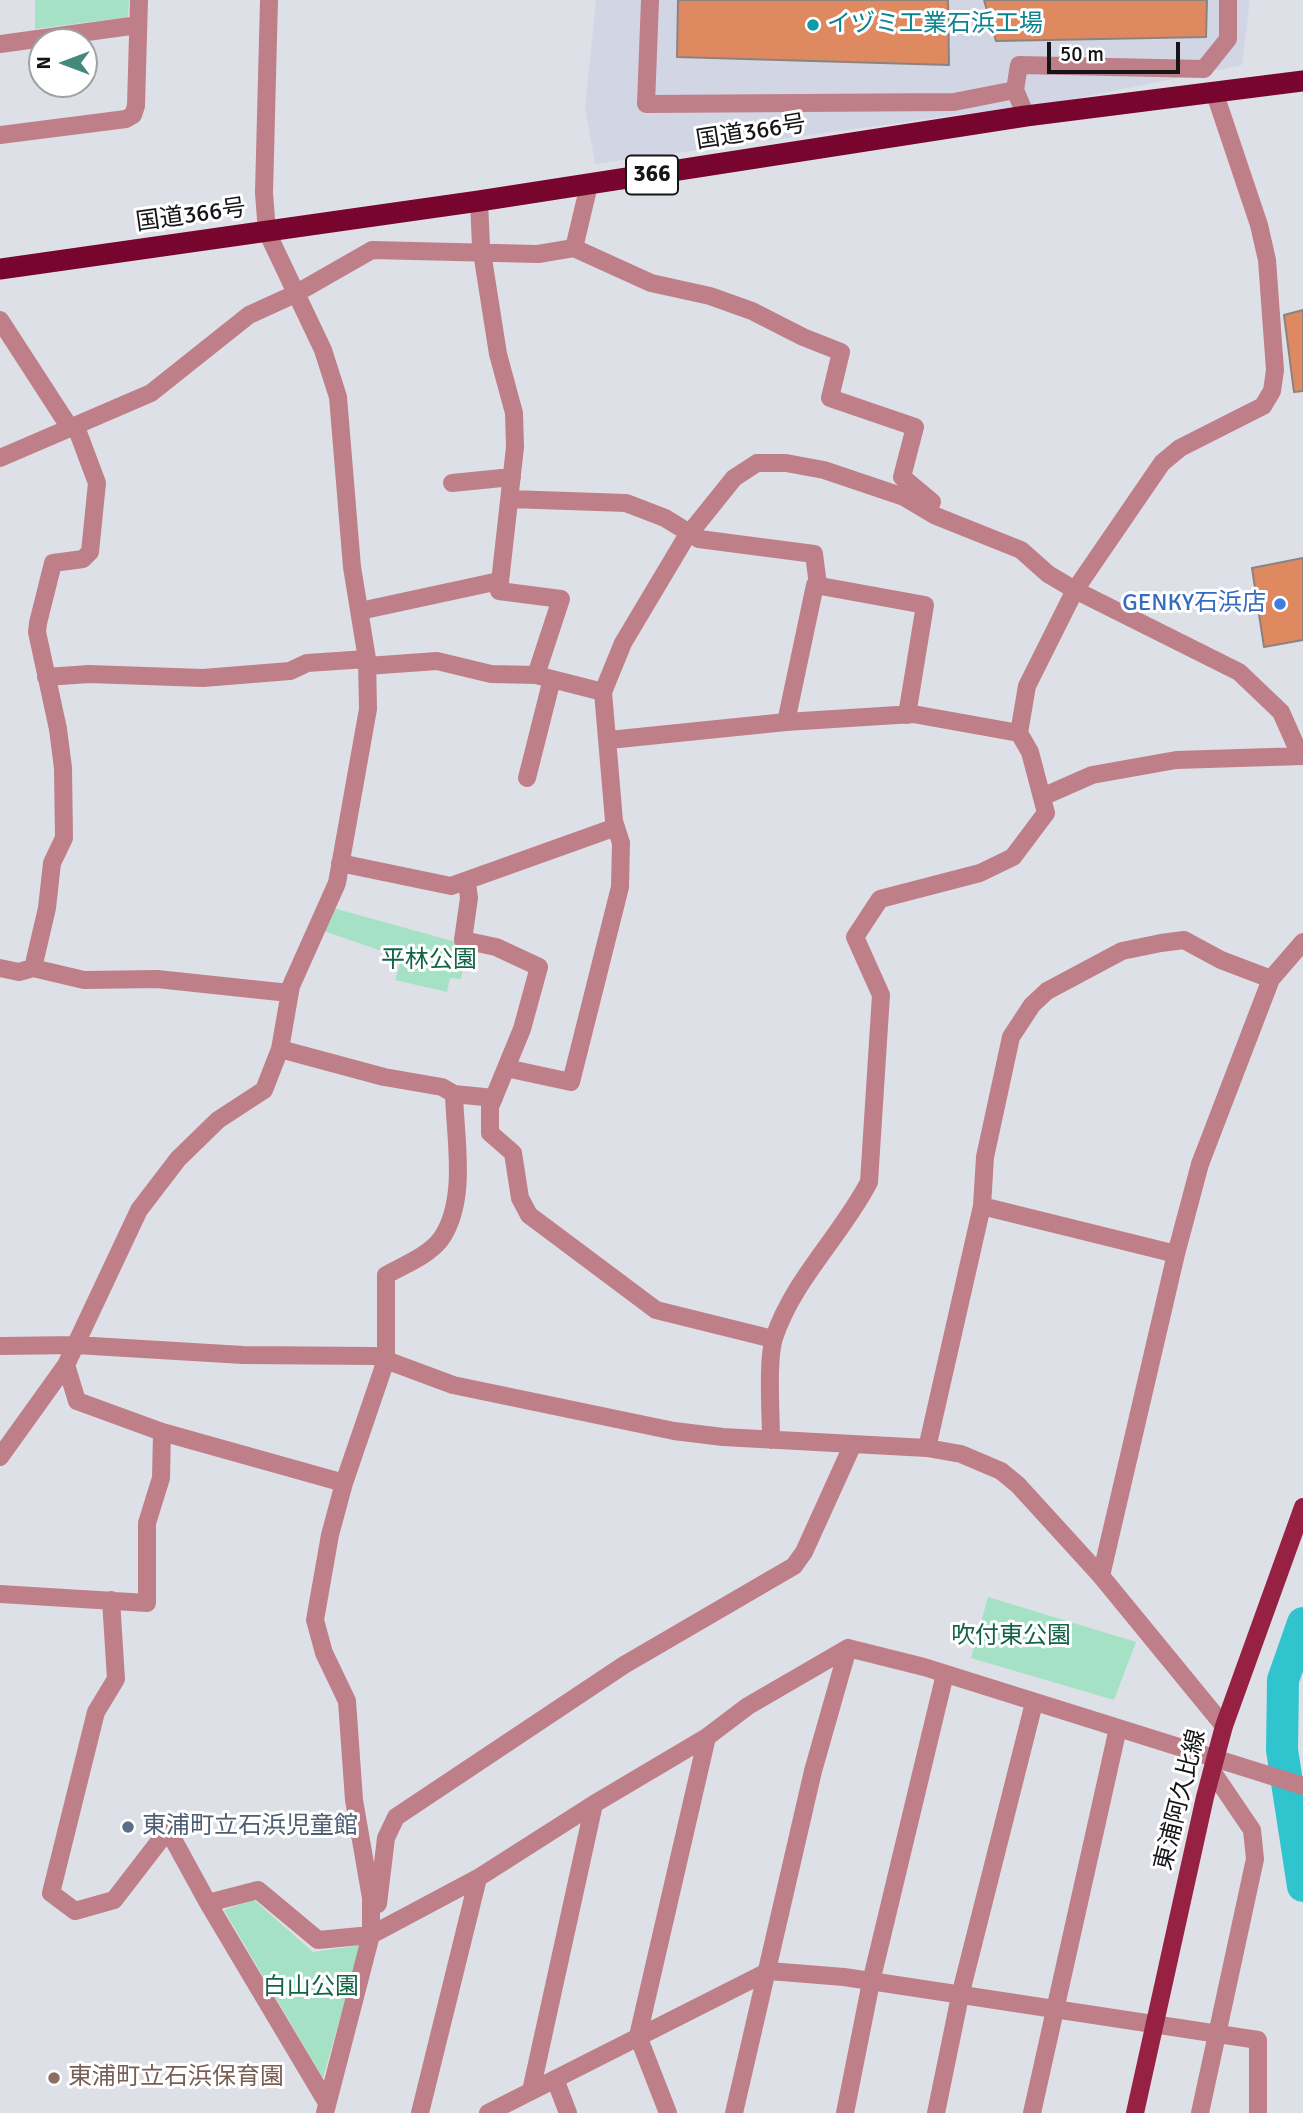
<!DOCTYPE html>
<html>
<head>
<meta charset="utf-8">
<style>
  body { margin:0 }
  #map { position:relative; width:1303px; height:2113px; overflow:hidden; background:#dee0e8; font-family:Signika,sans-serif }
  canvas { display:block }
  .north { position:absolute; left:28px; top:28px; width:70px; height:70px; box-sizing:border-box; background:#fff; border:2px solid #a1a1a3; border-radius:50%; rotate:270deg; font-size:19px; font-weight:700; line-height:28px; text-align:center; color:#151518 }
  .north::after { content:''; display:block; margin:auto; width:24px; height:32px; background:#45897e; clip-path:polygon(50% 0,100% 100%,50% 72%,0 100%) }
  .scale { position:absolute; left:1047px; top:42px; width:133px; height:32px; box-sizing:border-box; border:4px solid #151518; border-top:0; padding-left:9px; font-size:21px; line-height:24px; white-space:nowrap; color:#151518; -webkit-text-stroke:5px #fff; paint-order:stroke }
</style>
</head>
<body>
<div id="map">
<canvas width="1303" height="2113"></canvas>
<div class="north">N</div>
<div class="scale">50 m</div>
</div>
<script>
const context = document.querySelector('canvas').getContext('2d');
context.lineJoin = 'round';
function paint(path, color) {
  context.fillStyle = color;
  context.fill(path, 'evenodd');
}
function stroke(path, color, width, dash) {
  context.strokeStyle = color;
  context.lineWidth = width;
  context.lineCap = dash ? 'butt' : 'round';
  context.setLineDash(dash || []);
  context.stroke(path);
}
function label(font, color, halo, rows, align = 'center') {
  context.font = font + ' Signika,"Noto Sans JP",sans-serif';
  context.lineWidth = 6;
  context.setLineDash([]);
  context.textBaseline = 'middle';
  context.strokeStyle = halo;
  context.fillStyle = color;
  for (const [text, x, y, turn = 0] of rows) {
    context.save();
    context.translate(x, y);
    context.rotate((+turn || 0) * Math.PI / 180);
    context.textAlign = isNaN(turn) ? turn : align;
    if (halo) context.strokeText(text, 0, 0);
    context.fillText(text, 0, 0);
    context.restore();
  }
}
paint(new Path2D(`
  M596 0H1250L1242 65 1068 100 595 164 585 107Z`), '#d2d5e4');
paint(new Path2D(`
  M35 0H129L128 17 35 29Z
  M333 908 467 945 461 979 450 978 447 992 395 980 402 958 324 931Z
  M988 1597 1136 1642 1114 1700 971 1658Z
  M254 1900 313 1952 361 1945 323 2078 224 1910Z`), '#a5e1c4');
stroke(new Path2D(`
  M1303 1623 1283 1680 1282 1750 1303 1886`), '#2fc4ce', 32);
const building = new Path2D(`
  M678 0H948L949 65 677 57Z
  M984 0H1207L1206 37 996 41Z
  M1303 310V391L1294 392 1284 315Z
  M1303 558V640L1264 647 1252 568Z`);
paint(building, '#df8961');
stroke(building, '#8a8380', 2);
stroke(new Path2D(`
  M650 0 646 104 954 102 1015 90
  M0 44 138 25
  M1026 116 1015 90 1019 65 1204 69 1228 39V0
  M0 135 126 119 133 115 136 106 139 0
  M479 201 481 246 498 354 514 413 515 447 499 591 561 599 536 675
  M574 248 589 185
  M0 320 70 428
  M0 458 151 393 249 315 295 294 372 250 538 254 574 248 651 283 710 296 752 311 803 337 841 352 830 398 915 427 902 477 932 502
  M452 483 512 477
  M510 499 626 503 665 518 699 539 814 554 818 585
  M360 611 499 581
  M367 666 437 661 491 674 536 675 603 692
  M46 677 89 674 203 678 290 671 307 663 367 659
  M786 722 815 585 925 605 907 715
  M609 740 786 722 913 714 1019 733
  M527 778 552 679
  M1042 797 1092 775 1176 760 1303 756
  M340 863 451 886 616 827
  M467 883 469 898 463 940 496 947 539 967 522 1029 490 1107V1133L513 1153 520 1198 529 1215 656 1310 773 1339
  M0 968 19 972 33 968 84 980 157 979 289 993
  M33 968 47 908 52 863 64 838 63 768 58 729 37 632 38 623 53 563 83 559 90 552 97 483 76 427
  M280 1049 384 1077 442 1087 454 1094 494 1098
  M506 1068 571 1082 620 887 621 843 614 821 603 692 623 643 685 539 734 478 757 463H786L824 470 904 497 936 516 1021 550 1048 574 1075 590 1239 672 1281 712 1300 755
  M982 1206 1176 1254
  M0 1346 76 1345 243 1355 375 1356 453 1385 674 1431 723 1437 927 1448 961 1454 1001 1471 1018 1485 1101 1576 1224 1726
  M66 1365 77 1401 162 1432 344 1483
  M771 1440C771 1414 767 1360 774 1338 793 1280 841 1236 869 1182L881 995 855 937 880 899 980 873 1013 857 1046 813 1030 752 1019 733 1027 686 1075 590 1162 463 1180 448 1263 406 1272 391 1275 370 1267 260 1259 225 1215 94
  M927 1448 982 1206 985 1157 1011 1037 1032 1005 1047 991 1122 951 1161 943 1184 940 1221 960 1271 979
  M0 1457 66 1365 139 1210 178 1159 218 1120 264 1090 280 1049 291 986 337 883 368 709 367 659 352 567 338 397 323 350 267 232 264 193 269 0
  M1101 1576 1176 1254 1200 1164 1271 979 1303 942
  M0 1594 147 1603V1523L161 1478 162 1432
  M111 1600 116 1679 96 1712 51 1893 75 1911 114 1900 168 1830 208 1903 258 1890 318 1940 371 1935
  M208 1903 327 2103
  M378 1904 386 1838 396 1817 624 1665 794 1566 804 1552 853 1444
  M371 1935V1898L354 1800 347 1701 324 1653 315 1620 330 1535 344 1483 386 1360V1275C404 1265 428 1256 441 1239 468 1200 455 1138 454 1094
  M555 2079 568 2113
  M531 2091 594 1804
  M325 2113 371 1935 478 1878 594 1804 707 1737 748 1706 848 1648 924 1667 1303 1786
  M420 2113 478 1878
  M488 2113 769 1971 844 1977 1258 2040V2113
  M668 2113 638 2036 707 1737
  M734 2113 813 1771 848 1648
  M845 2113 871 1982 945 1674
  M936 2113 960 1996 1034 1703
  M1032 2113 1118 1728
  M1200 2113 1255 1859 1252 1830 1212 1771`), '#bf7f89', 18);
stroke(new Path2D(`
  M1135 2113 1205 1797 1224 1726 1303 1507`), '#962142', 18);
stroke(new Path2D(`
  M0 269 479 201 1026 116 1303 81`), '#78052e', 21);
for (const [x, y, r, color] of [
  [813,25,7,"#0f9aa8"],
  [1280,604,7,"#3f7fe0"],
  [128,1827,7,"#5c6f8a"],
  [54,2078,7,"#8d6e63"]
]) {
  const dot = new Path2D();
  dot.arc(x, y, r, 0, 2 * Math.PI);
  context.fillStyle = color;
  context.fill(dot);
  stroke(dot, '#fff', 2.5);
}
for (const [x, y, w] of [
  [652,175,52]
]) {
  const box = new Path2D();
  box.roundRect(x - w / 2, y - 19.5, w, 39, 5);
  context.fillStyle = '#fff';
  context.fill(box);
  stroke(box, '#151518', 2);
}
label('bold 23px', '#151518', null, [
  ["366",652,175]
]);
label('24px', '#0d838f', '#fff', [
  ["イヅミ工業石浜工場",827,25]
], 'left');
label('24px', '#151518', '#fff', [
  ["国道366号",751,133,-9],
  ["国道366号",191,216,-8],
  ["東浦阿久比線",1181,1800,-76]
]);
label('24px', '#366cbe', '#fff', [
  ["GENKY石浜店",1266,604]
], 'right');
label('24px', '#136447', '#fff', [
  ["平林公園",429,961],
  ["吹付東公園",1011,1637],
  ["白山公園",311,1988]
]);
label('24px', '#4e5e75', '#fff', [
  ["東浦町立石浜児童館",142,1827]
], 'left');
label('24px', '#785e54', '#fff', [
  ["東浦町立石浜保育園",68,2078]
], 'left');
</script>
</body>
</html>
